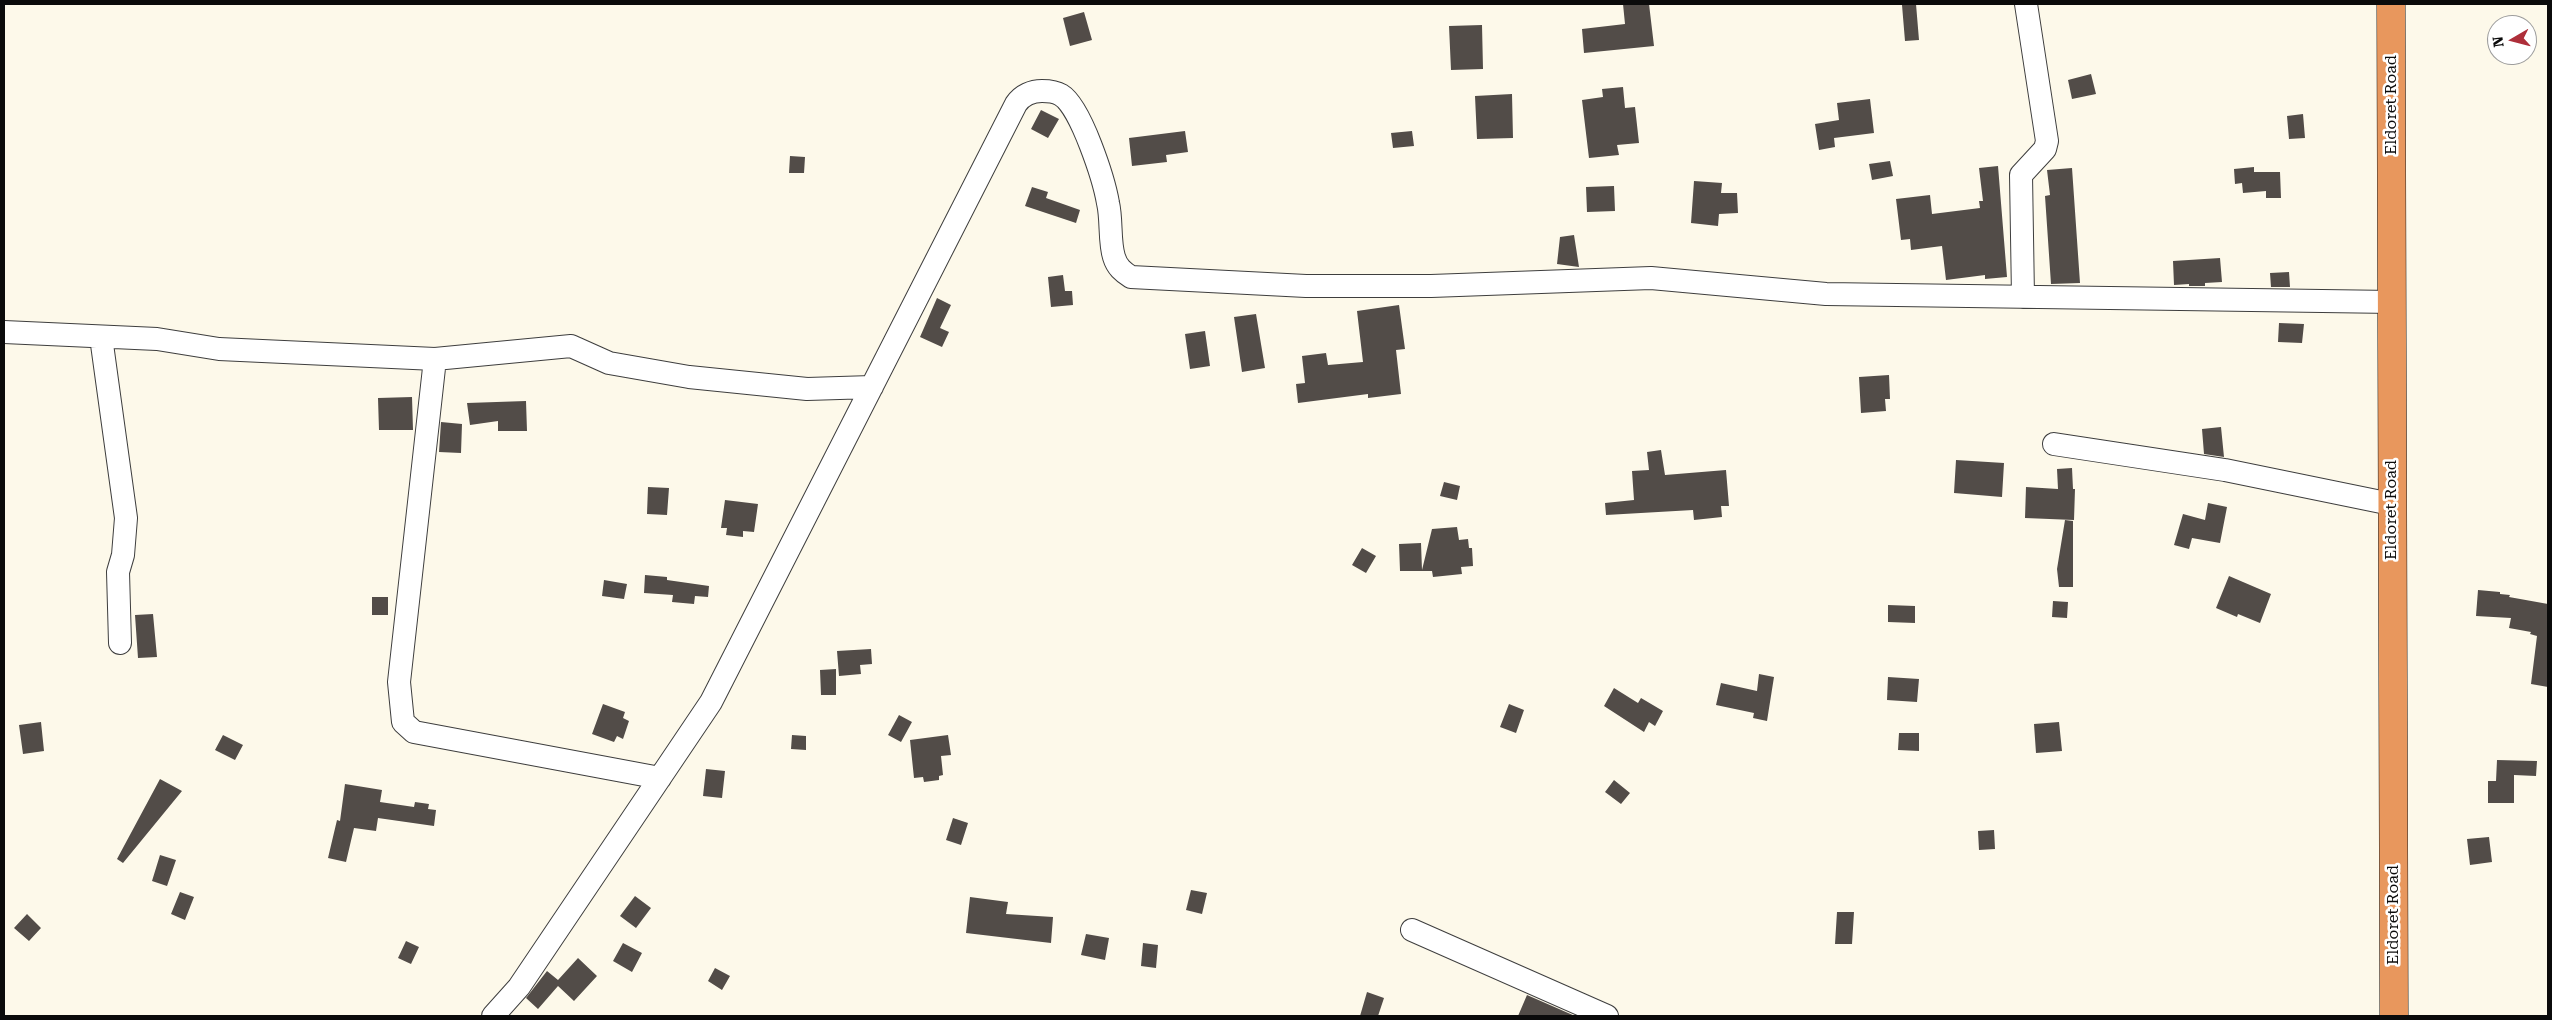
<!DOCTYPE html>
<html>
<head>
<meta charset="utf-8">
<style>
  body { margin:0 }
  #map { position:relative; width:2552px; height:1020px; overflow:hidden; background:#fdf9ea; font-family:"Roboto Serif",serif }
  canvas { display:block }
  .frame { position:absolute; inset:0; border:5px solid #0b0b0b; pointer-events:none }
  .north { position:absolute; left:2487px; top:15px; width:50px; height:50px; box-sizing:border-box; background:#fff; border:1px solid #9d9d9d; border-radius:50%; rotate:262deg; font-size:14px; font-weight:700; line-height:20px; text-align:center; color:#0b0b0b }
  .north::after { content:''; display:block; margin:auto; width:18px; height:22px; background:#ae2f3a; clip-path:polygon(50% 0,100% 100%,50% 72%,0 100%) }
</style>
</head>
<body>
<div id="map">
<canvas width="2552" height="1020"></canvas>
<div class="frame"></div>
<div class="north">N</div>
</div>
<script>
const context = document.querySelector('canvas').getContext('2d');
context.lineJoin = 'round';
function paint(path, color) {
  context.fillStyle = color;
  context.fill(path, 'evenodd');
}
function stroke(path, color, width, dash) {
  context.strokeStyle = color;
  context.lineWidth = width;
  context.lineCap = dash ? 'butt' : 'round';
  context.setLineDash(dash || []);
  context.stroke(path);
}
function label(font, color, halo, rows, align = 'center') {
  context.font = font + ' "Roboto Serif",serif';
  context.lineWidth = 5;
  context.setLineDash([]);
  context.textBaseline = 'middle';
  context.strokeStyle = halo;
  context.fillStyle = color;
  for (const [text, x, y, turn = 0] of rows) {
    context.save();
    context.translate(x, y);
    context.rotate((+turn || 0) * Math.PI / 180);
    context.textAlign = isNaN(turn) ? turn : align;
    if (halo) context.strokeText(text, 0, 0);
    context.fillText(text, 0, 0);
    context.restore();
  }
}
paint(new Path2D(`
  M1623 4H1649L1654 46 1584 53 1582 29 1625 24Z
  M1916 4 1919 40 1905 41 1902 5Z
  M1084 12 1092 40 1070 46 1063 18Z
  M1482 25 1483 69 1451 70 1449 26Z
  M2091 74 2096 94 2072 99 2068 80Z
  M1623 87 1625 108 1635 107 1639 143 1617 145 1619 155 1589 158 1582 100 1603 97 1602 89Z
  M1512 94 1513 138 1477 139 1475 96Z
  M1870 99 1874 133 1834 138 1835 147 1819 150 1815 124 1839 120 1837 103Z
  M1041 110 1059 119 1048 138 1031 129Z
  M2303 114 2305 138 2289 139 2287 116Z
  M1185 131 1188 152 1166 155 1167 162 1132 166 1129 138Z
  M1412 131 1414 146 1393 148 1391 133Z
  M790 156 805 157 804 173H789Z
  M1890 161 1893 176 1872 180 1869 164Z
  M1998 166 2007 277 1985 279V275L1946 280 1942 246 1911 250 1910 239 1901 240 1896 199 1930 195 1932 214 1980 208 1979 201H1983L1979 168Z
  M2254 167V172H2280L2281 198H2266V191L2243 193 2242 183 2235 184 2234 169Z
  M2072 168 2080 283 2051 284 2045 196 2050 195 2047 170Z
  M1694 181 1722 183 1721 193H1737L1738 213 1719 214 1718 226 1691 223Z
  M1614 186 1615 211 1587 212 1586 187Z
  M1032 187 1048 192 1046 198 1080 210 1076 223 1025 206Z
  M1574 235 1579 267 1557 264 1560 237Z
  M2220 258 2222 282 2205 283V286H2189V284L2174 285 2173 261Z
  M2289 272 2290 287H2271L2270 273Z
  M1063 275 1065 291H1072L1073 305 1051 307 1048 277Z
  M937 298 951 305 940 328 949 332 942 347 920 337Z
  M1399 305 1405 349 1396 350 1401 394 1368 398V394L1298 403 1296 384 1305 383 1302 356 1326 353 1328 365 1363 362 1357 311Z
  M1256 314 1265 368 1242 372 1234 317Z
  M2279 323 2304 324 2302 343 2278 342Z
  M1205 331 1210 366 1190 369 1185 334Z
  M1889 375 1890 399H1885L1886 411 1861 413 1859 377Z
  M412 397 413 430H379L378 398Z
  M526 401 527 431H498V421L470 425 467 403Z
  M441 422 462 424 461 453 439 452Z
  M2221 427 2224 457 2204 454 2202 429Z
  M1661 450 1665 475 1726 470 1729 506H1721L1722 517 1694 520 1693 510 1606 515 1605 503 1634 500 1632 471 1649 470 1647 452Z
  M1956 460 2004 463 2002 497 1954 493Z
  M2072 468 2073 489H2075L2074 520 2025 518 2026 487 2058 489 2057 469Z
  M1444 482 1460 486 1457 500 1440 496Z
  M648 487 669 488 667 515 647 514Z
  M725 500 758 504 754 532 743 531V537L726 535 727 528H721Z
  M2208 503 2227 507 2220 543 2192 538 2189 549 2174 545 2183 514 2205 520Z
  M2065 520 2073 521V587H2059L2057 569Z
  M1457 527 1459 540 1468 539 1469 548H1472L1473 566 1461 567 1462 574 1433 577 1432 571H1400L1399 544 1421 543 1422 570 1432 529Z
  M1362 548 1376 556 1366 573 1352 565Z
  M645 575 667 577V580L709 586 708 597 695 596 694 604 672 602 673 595 644 593Z
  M2229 576 2271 594 2260 623 2238 614 2237 617 2216 608Z
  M604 580 627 584 624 599 602 596Z
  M2478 590 2500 592V594L2510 595 2509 597 2548 604V687L2531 684 2537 636 2530 634 2531 632 2509 628 2511 618 2476 616Z
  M372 597H388V615H372Z
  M2053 601 2068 602 2067 618 2052 617Z
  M1888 605 1915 606V623L1888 622Z
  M153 614 157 657 138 658 135 615Z
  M871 649 872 664 860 665 861 674 839 676 837 651Z
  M836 669V695H821L820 670Z
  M1759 674 1774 677 1767 721 1753 718 1754 713 1716 705 1721 683 1757 691Z
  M1888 677 1919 679 1917 702 1887 700Z
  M1614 688 1638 703 1641 698 1663 711 1655 726 1649 722 1644 732 1604 706Z
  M603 704 625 712 623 718 629 721 623 739 617 736 614 742 592 734Z
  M1509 704 1524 710 1516 733 1500 727Z
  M899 715 912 722 901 742 888 735Z
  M41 722 44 751 23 754 19 725Z
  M2059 722 2062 751 2036 753 2034 724Z
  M1899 733H1919V751L1898 750Z
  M223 735 243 745 235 760 215 750Z
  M792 735 806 736V750L791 749Z
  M948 735 951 755 941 756 943 775 939 776V780L924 782 923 777 914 778 910 740Z
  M2497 760 2537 761 2536 776 2514 775V803H2488V781H2496Z
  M706 769 725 771 722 798 703 796Z
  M160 779 182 791 123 863 117 859Z
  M1614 780 1630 793 1621 804 1605 792Z
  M345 784 382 790 380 802 414 807 415 802 429 804 428 809 436 810 434 826 378 818 376 831 354 828 346 862 328 858 337 820 340 821Z
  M953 818 968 823 961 845 946 840Z
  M1994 830 1995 849 1979 850 1978 831Z
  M2489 837 2492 862 2470 865 2467 839Z
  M160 855 176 860 167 886 152 881Z
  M1191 890 1207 893 1202 914 1186 910Z
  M180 892 194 897 185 920 171 914Z
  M635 896 651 908 636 928 620 916Z
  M970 897 1008 902 1006 914 1053 917 1051 943 966 933Z
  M1837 912H1854L1852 944H1835Z
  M27 914 41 928 29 941 14 928Z
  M1086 934 1109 938 1105 960 1081 955Z
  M406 941 419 947 411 964 398 958Z
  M623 943 642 953 632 972 613 961Z
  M1143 943 1158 945 1156 968 1141 966Z
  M578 958 597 976 574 1001 558 986 538 1009 526 998 547 971 558 980Z
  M715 968 730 976 722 990 708 981Z
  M1367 992 1384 998 1378 1016H1360Z
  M1527 995 1575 1016H1518Z`), '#524c48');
const street = new Path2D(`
  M2023 297 2021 175 2045 149 2047 141 2026 4
  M4 332 157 339 219 349 435 359 571 346 609 363 689 377 807 389 872 387
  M101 337 126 518 123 555 118 572 120 643
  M435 359 399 682 403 722 414 732 660 778
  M2054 444 2225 470 2391 504
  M1412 930 1607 1016
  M493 1016 519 987 711 702 1016 104C1022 95 1032 91 1042 91 1048 91 1056 92 1061 95 1081 107 1104 180 1108 203 1112 220 1109 241 1114 257 1117 267 1123 272 1131 277L1306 286H1431L1651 278 1826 294 2393 302`);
const highway = new Path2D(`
  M2391 4 2394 1016`);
stroke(street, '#3e3e3e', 24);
stroke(highway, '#1c1c1c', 29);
stroke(street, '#fff', 22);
stroke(highway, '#e8975d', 28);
label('16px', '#0b0b0b', '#fff', [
  ["Eldoret Road",2391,105,-90],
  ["Eldoret Road",2391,510,-90],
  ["Eldoret Road",2393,915,-90]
]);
</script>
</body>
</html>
